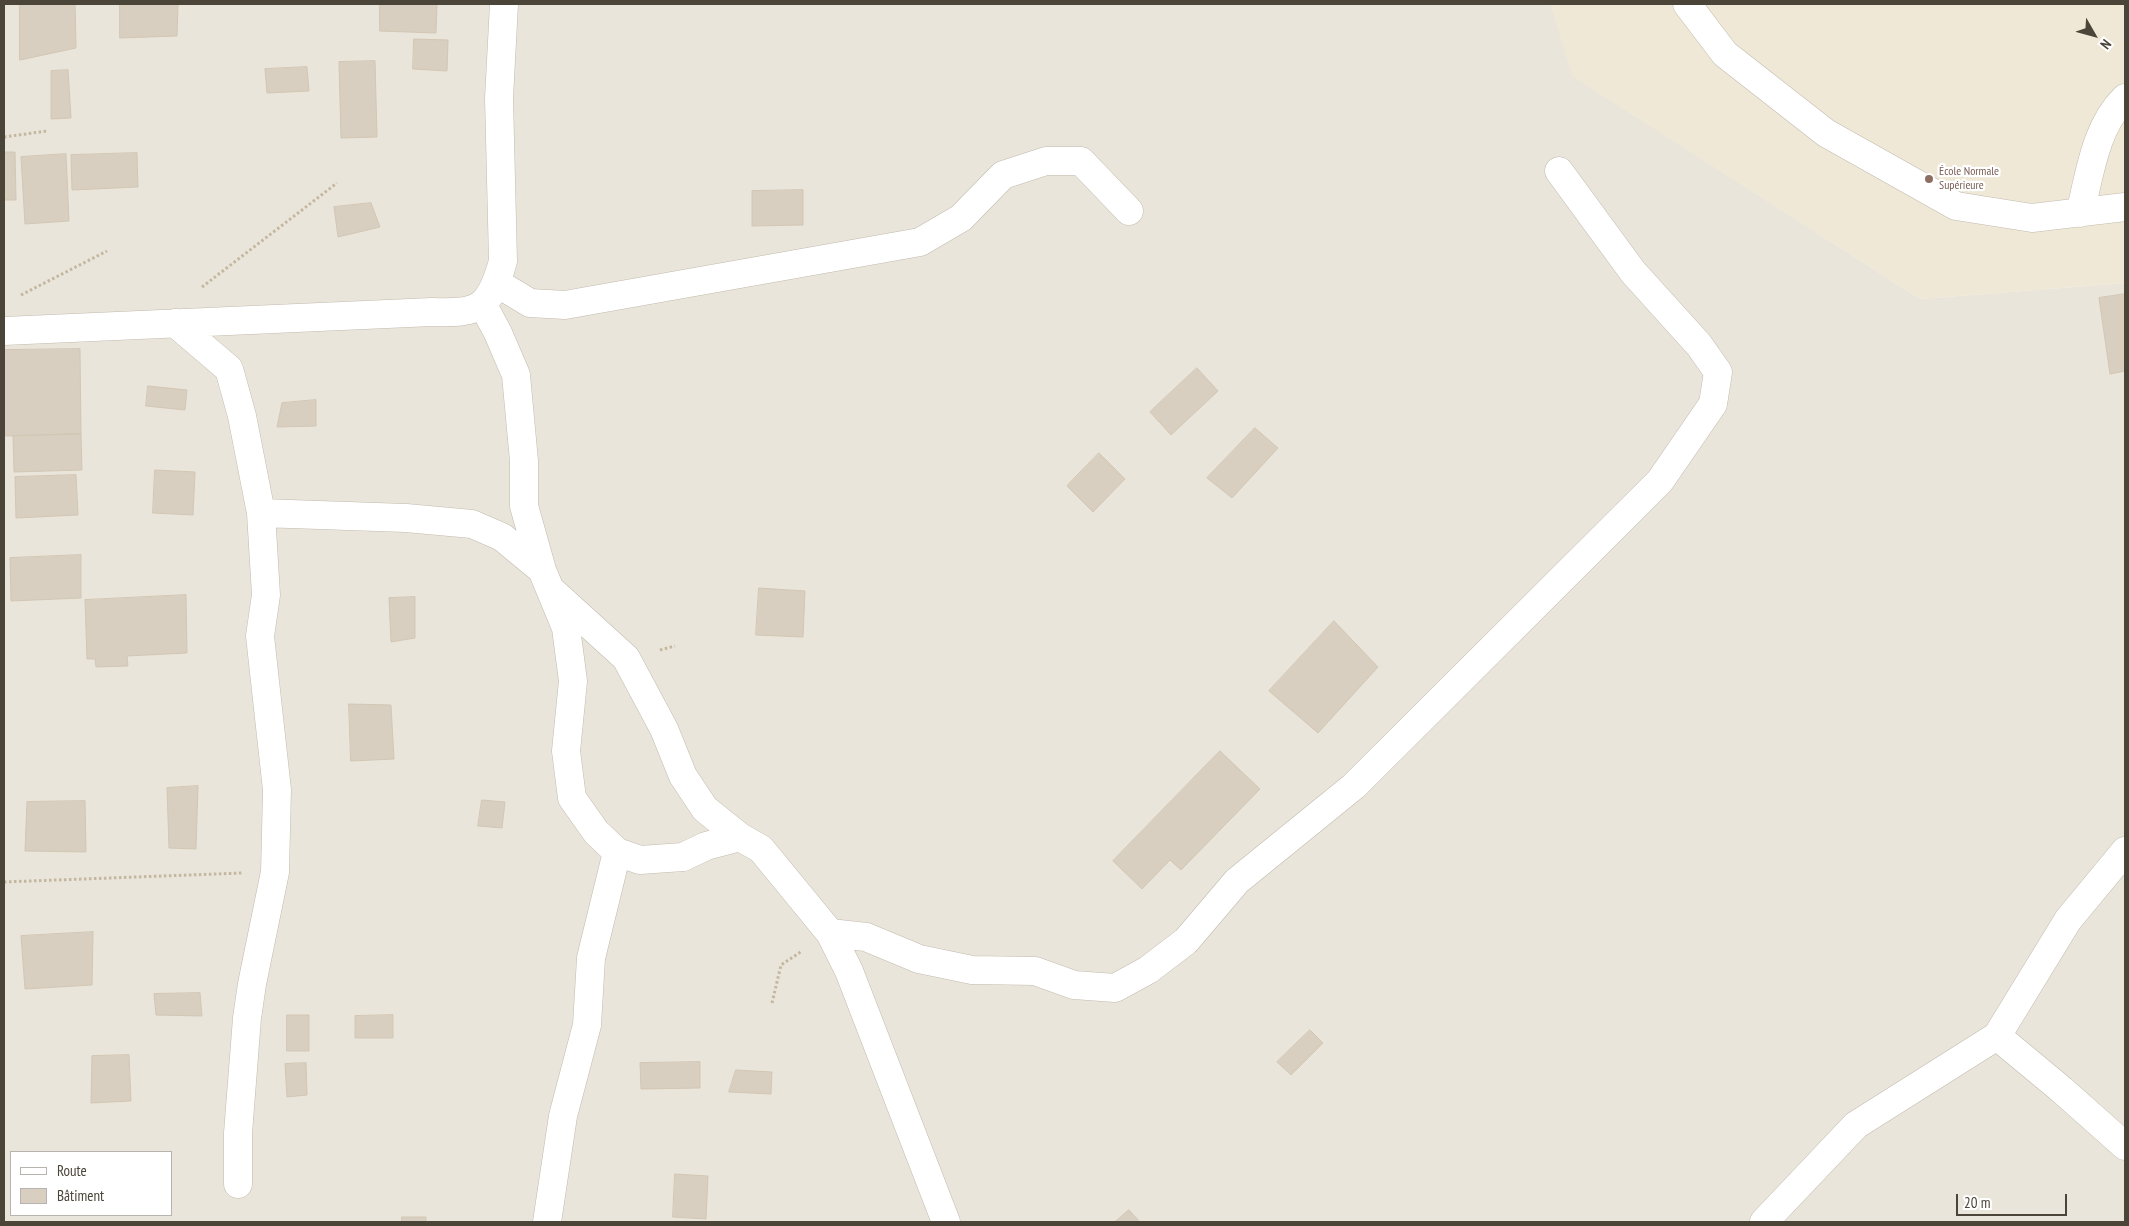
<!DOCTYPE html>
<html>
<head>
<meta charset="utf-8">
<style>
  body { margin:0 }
  #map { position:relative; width:2129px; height:1226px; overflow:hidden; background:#f6f3ec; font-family:"PT Sans Narrow",sans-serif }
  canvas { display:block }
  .frame { position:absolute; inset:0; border:5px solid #4b4439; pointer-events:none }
  .legend { position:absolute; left:10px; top:1151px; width:162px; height:65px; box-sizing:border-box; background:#fff; border:1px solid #b7b4b0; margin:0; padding:6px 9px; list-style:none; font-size:15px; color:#4b4439 }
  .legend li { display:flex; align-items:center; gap:10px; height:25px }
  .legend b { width:25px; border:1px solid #b7b4b0 }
  .north { position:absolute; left:2069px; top:10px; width:50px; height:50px; -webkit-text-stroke:4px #fff; paint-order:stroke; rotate:128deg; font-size:14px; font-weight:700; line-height:20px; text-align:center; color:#4b4439 }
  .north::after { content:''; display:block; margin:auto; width:18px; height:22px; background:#4b4439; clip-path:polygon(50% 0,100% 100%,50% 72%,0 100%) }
  .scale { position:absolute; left:1956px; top:1194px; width:111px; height:22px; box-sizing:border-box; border:2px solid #4b4439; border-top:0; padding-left:6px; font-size:15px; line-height:18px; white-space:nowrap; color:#4b4439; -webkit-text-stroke:4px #fff; paint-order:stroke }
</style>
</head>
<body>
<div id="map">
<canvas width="2129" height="1226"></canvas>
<div class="frame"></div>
<ul class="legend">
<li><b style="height:6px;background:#fff"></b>Route</li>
<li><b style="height:14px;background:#d8cfc1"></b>Bâtiment</li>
</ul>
<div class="north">N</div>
<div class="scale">20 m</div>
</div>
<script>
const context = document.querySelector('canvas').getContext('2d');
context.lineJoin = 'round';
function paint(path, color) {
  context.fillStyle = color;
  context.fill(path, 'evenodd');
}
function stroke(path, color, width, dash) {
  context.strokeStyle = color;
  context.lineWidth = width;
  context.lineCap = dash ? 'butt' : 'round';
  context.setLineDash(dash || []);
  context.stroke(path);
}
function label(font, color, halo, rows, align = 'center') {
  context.font = font + ' "PT Sans Narrow",sans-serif';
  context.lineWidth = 4.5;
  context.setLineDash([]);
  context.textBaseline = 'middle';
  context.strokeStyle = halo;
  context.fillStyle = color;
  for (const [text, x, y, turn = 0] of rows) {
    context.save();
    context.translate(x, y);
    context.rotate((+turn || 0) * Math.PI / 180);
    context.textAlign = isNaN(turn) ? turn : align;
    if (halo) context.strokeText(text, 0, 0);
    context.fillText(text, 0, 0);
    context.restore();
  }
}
paint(new Path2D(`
  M4 4H1551L1573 76 1920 299 2125 283V1222H4ZM11 1152H171V1215H11Z`), '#eae5da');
paint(new Path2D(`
  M1551 4H2125V283L1920 299 1572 76Z`), '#efe8d6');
const building = new Path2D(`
  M20 4H75L76 48 20 60Z
  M120 4H178L177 36 120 38Z
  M380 4H437L436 33 380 31Z
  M414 39 448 40 447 71 413 69Z
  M375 61 377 137 341 138 339 62Z
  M307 67 309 91 267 93 265 69Z
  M68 70 71 118 51 119V71Z
  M4 152H15L16 200H4Z
  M137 153 138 187 72 190 71 155Z
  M66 154 69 221 25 224 21 157Z
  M803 190V225L752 226V191Z
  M371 203 380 227 338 237 334 207Z
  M2125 294V371L2110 374 2099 298Z
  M80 349 81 434 4 436V350Z
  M1197 368 1218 391 1171 435 1150 412Z
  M148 386 187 390 185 410 146 406Z
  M316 400V426L277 427 282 403Z
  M1255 428 1278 448 1232 498 1207 478Z
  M81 434 82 470 14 472 13 436Z
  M1099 453 1125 479 1093 512 1067 486Z
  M155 470 195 472 193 515 153 513Z
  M76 475 78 515 16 518 15 477Z
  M81 555V598L11 601 10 558Z
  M759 588 805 591 803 637 756 635Z
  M186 595 187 653 127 656 128 666 96 667 95 659H87L85 600Z
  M415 597V638L391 642 389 598Z
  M1334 621 1378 667 1318 733 1269 691Z
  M349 704 391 705 394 759 351 761Z
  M1220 751 1260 789 1181 870 1170 860 1142 889 1113 861Z
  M198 786 196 849 169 848 167 788Z
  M482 800 505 802 502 828 478 826Z
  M85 801 86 852 25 851 27 802Z
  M93 932 92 985 25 989 21 936Z
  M200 993 202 1016 156 1015 154 994Z
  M287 1015H309V1051H287Z
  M393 1015V1038H355V1016Z
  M1310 1030 1323 1043 1291 1075 1277 1062Z
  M129 1055 131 1101 91 1103 92 1056Z
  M700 1062V1088L641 1089 640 1063Z
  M306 1063 307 1095 287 1097 285 1064Z
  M736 1070 772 1072 771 1094 729 1092Z
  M675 1174 708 1176 706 1219 673 1217Z
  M1129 1210 1140 1222H1115Z
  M402 1217H426V1222H402Z`);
paint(building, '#d8cfc1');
stroke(building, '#d3c7b4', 1);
const minor = new Path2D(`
  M1687 4 1725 54 1826 133 1956 206 2032 218 2125 207
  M2080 213C2090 174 2095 127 2125 98
  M497 283 530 303 565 305 920 242 961 218 1003 175 1046 161H1081L1129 211
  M483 305 498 333 516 375 524 461V506L542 570 566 628 573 681 566 751 572 798 596 832 617 852 640 860 683 857 706 846 740 837
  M175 323 229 369 242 416 261 513 266 595 260 636 277 790 275 872 252 984 247 1018 238 1133V1184
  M4 331 432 312C480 314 490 308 503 261L499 98 504 4
  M261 513 406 518 472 524 502 537 542 570
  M550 589 626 658 664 729 683 776 705 809 740 837 761 849 830 933 849 971 946 1222
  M830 933 866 937 919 959 972 970 1035 971 1074 985 1115 988 1148 970 1186 941 1237 881 1354 786 1660 481 1713 404 1718 372 1699 345 1633 272 1559 171
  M1997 1036 2062 1090 2125 1146
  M547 1222 563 1116 587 1025 591 958 617 852
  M1764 1222 1856 1125 1997 1036 2068 920 2125 851`);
stroke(minor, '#c2bbae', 29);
stroke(new Path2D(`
  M4 137 47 131
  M202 287 337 183
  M21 295 107 251
  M660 650 675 646
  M4 882 242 873
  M772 1003 781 965 802 951`), '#c4b79f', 3, [2.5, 2.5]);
stroke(minor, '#fff', 28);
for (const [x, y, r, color] of [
  [1929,179,5,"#8d6e63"]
]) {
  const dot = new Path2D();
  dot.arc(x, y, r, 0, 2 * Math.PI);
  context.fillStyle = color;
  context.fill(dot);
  stroke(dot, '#fff', 2);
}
label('12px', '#785e54', '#fff', [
  ["École Normale",1939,172],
  ["Supérieure",1939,186]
], 'left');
</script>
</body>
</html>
